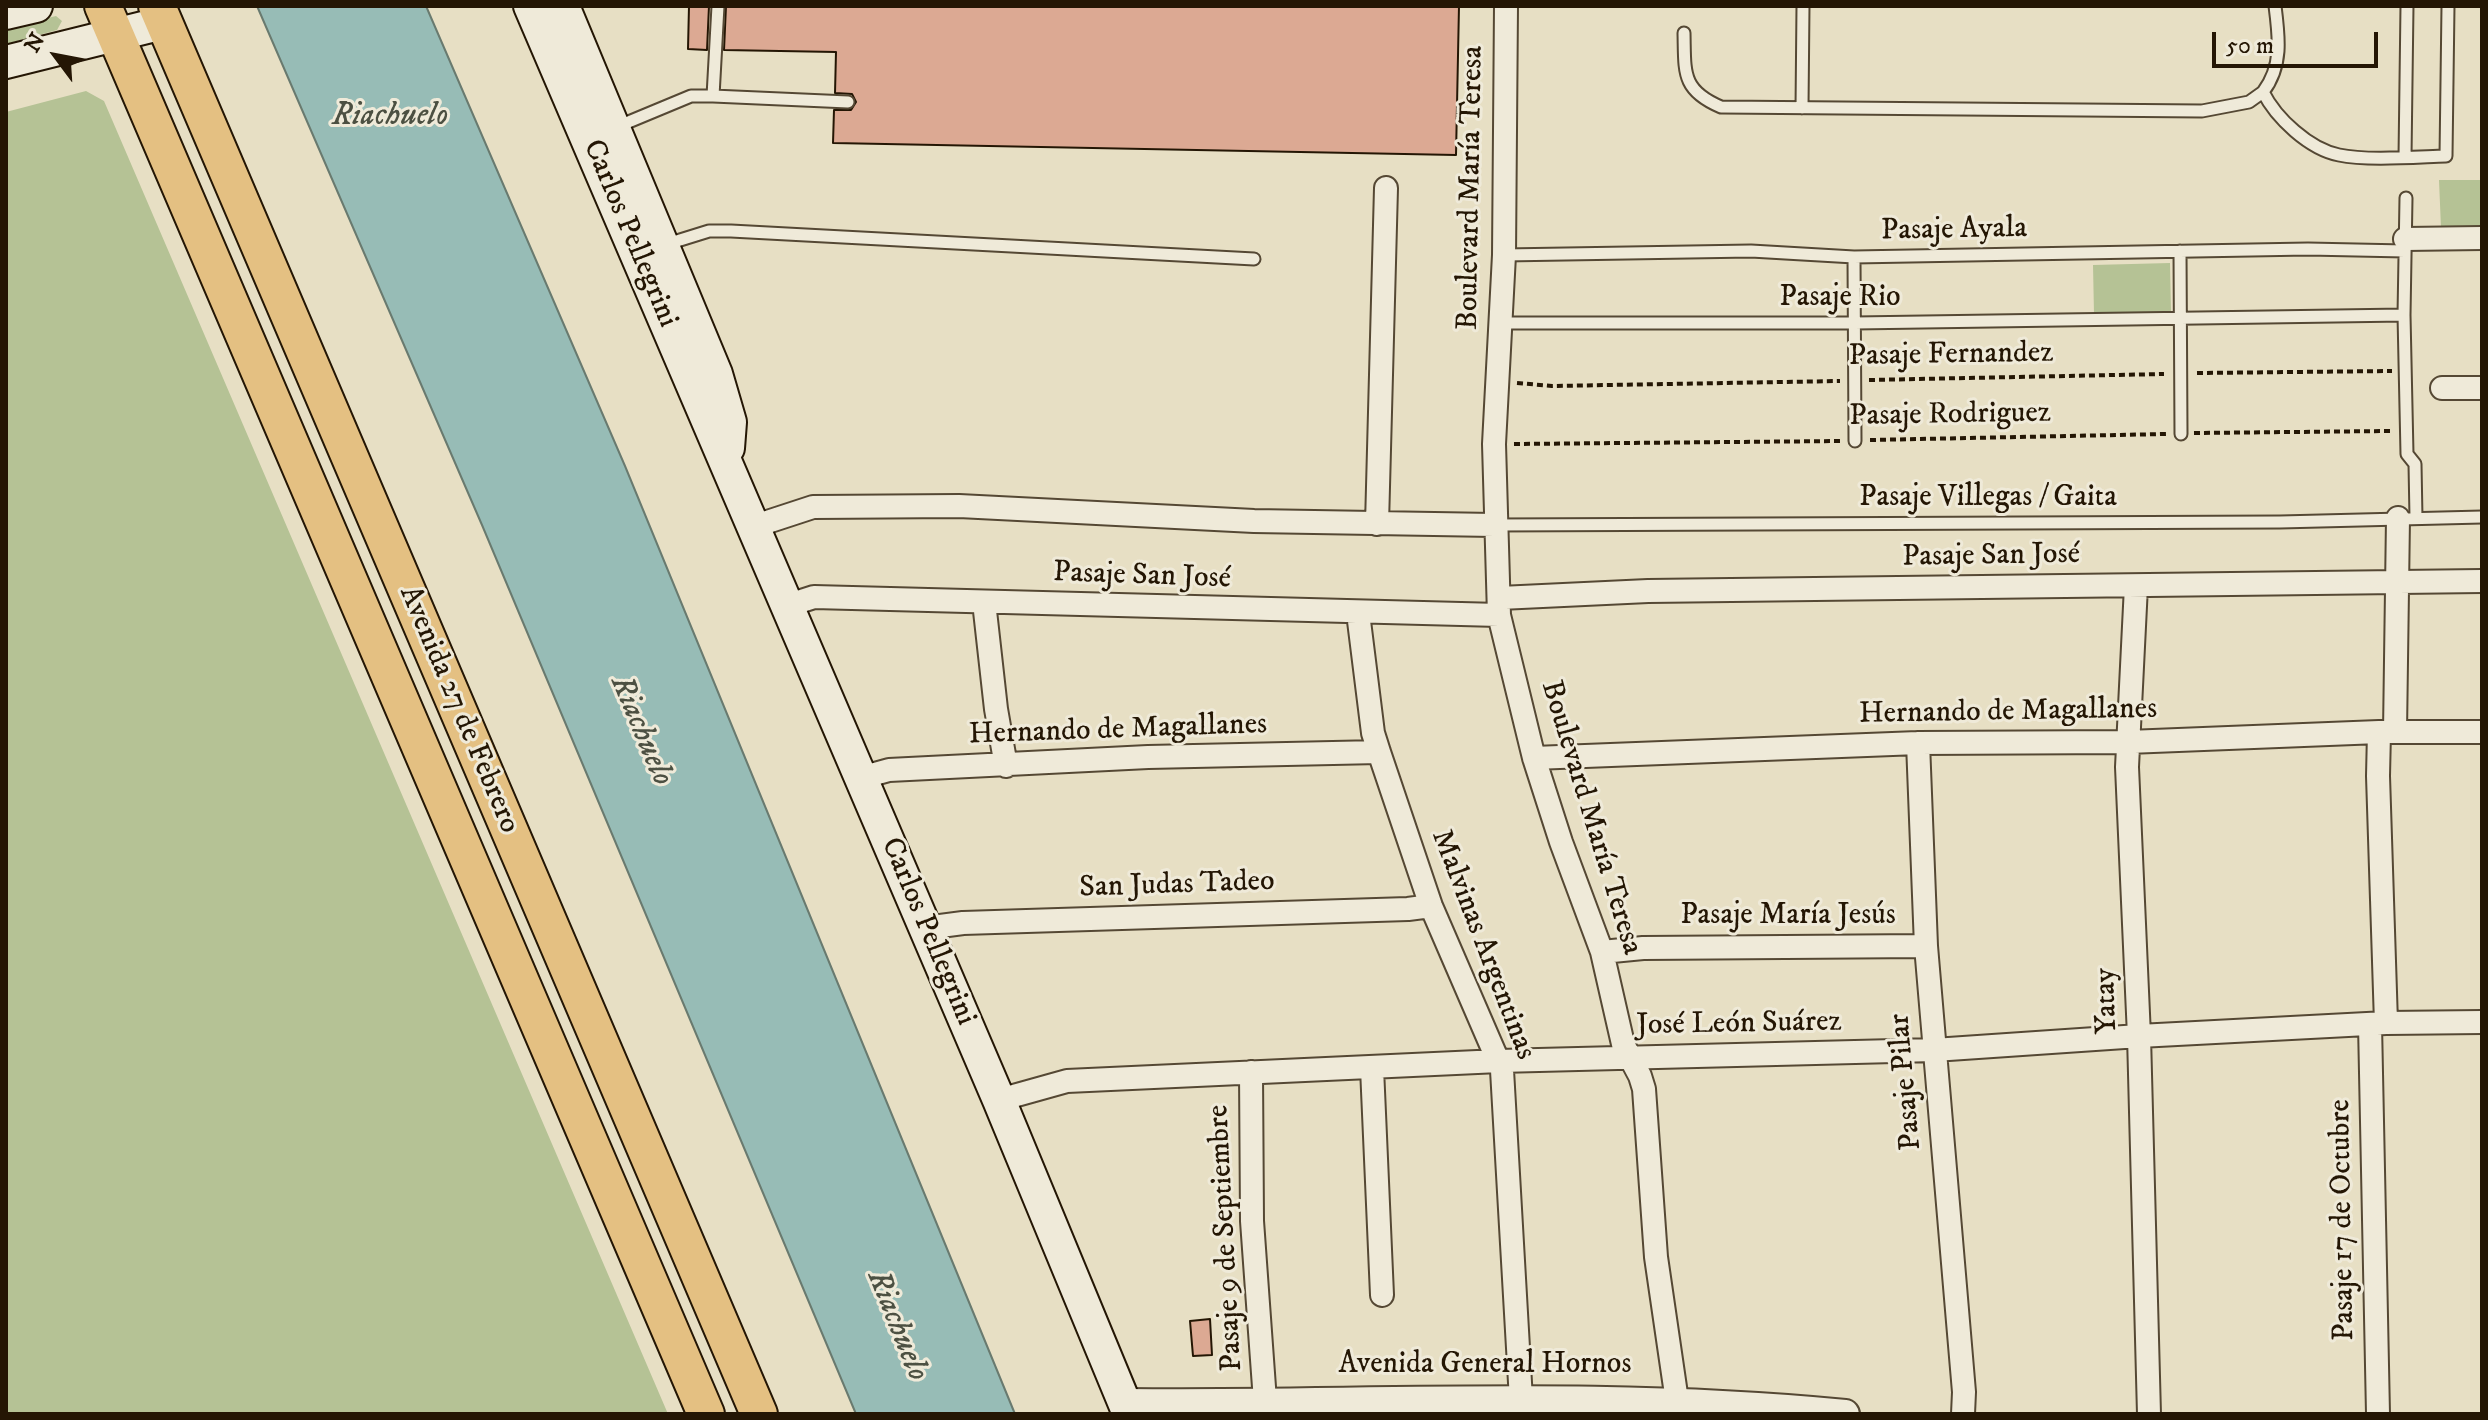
<!DOCTYPE html>
<html>
<head>
<meta charset="utf-8">
<style>
  body { margin:0 }
  #map { position:relative; width:2488px; height:1420px; overflow:hidden; background:#e7dfc4; font-family:"IM FELL DW Pica",serif }
  canvas { display:block }
  .frame { position:absolute; inset:0; border:8px solid #241604; pointer-events:none }
  .north { position:absolute; left:16px; top:16px; width:80px; height:80px; -webkit-text-stroke:6px #efead9; paint-order:stroke; rotate:302deg; font-size:22px; font-weight:700; line-height:32px; text-align:center; color:#241604 }
  .north::after { content:''; display:block; margin:auto; width:28px; height:36px; background:#241604; clip-path:polygon(50% 0,100% 100%,50% 72%,0 100%) }
  .scale { position:absolute; left:2212px; top:32px; width:166px; height:36px; box-sizing:border-box; border:4px solid #241604; border-top:0; padding-left:10px; font-size:24px; line-height:28px; white-space:nowrap; color:#241604; -webkit-text-stroke:6px #efead9; paint-order:stroke }
</style>
</head>
<body>
<div id="map">
<canvas width="2488" height="1420"></canvas>
<div class="frame"></div>
<div class="north">N</div>
<div class="scale">50 m</div>
</div>
<script>
const context = document.querySelector('canvas').getContext('2d');
context.lineJoin = 'round';
function paint(path, color) {
  context.fillStyle = color;
  context.fill(path, 'evenodd');
}
function stroke(path, color, width, dash) {
  context.strokeStyle = color;
  context.lineWidth = width;
  context.lineCap = dash ? 'butt' : 'round';
  context.setLineDash(dash || []);
  context.stroke(path);
}
function label(font, color, halo, rows, align = 'center') {
  context.font = font + ' "IM FELL DW Pica",serif';
  context.lineWidth = 6;
  context.setLineDash([]);
  context.textBaseline = 'middle';
  context.strokeStyle = halo;
  context.fillStyle = color;
  for (const [text, x, y, turn = 0] of rows) {
    context.save();
    context.translate(x, y);
    context.rotate((+turn || 0) * Math.PI / 180);
    context.textAlign = isNaN(turn) ? turn : align;
    if (halo) context.strokeText(text, 0, 0);
    context.fillText(text, 0, 0);
    context.restore();
  }
}
paint(new Path2D(`
  M56 16 62 21 57 30 6 44V28Z
  M86 91 104 101 668 1414H6V112Z
  M2439 180H2482V229L2441 228Z
  M2170 263 2171 312 2094 314 2093 265Z`), '#b5c295');
const water = new Path2D(`
  M257 6H426L625 466 1015 1414H856L482 525Z`);
paint(water, '#97bcb6');
stroke(water, '#697a6f', 2);
const building = new Path2D(`
  M689 6H709L707 50 688 49Z
  M726 6H1459L1456 155 833 143 834 110H851L856 102 852 94 835 93 836 52 724 50Z
  M1210 1319 1212 1355 1193 1356 1190 1321Z`);
paint(building, '#dca993');
stroke(building, '#241604', 2);
const service = new Path2D(`
  M718 6 713 96 848 102
  M1684 33C1685 72 1681 90 1721 107L2202 111 2249 102 2263 92C2276 118 2309 149 2339 155 2367 161 2416 157 2446 156L2448 6
  M2263 92C2283 66 2279 37 2275 6
  M1802 108 1803 6
  M614 128 691 96H713
  M2405 157 2407 6
  M2406 198 2404 315 2407 454 2415 464 2416 518
  M664 245 709 231H731L1254 259
  M2180 251 2181 434
  M1504 255 1751 251 1854 257 2308 249 2405 251
  M1854 257 1855 441
  M1499 323H1855L2404 315
  M1495 525 2280 522 2482 517`);
const minor = new Path2D(`
  M1506 6 1504 255 1494 444 1499 615 1534 758 1561 842 1602 952 1623 1044 1640 1076 1644 1089 1656 1257 1677 1401
  M2405 239 2482 238
  M2442 388H2482
  M1377 524 1386 188
  M752 527 813 507 959 506 1254 521 1494 525
  M2136 586 2127 767 2139 1036 2149 1414
  M1500 598 1648 591 2482 581
  M984 602 996 709 1006 766
  M786 606 814 597 1499 615
  M1358 613 1373 733 1379 752 1431 906 1502 1070 1521 1400
  M2379 732 2378 776 2386 1023
  M2395 732 2398 518
  M1918 743 1926 946 1964 1392 1963 1414
  M1534 758 1918 743 2128 742 2379 732H2482
  M860 778 889 770 1148 757 1379 752
  M925 928 963 923 1408 909 1431 906
  M1602 952 1643 948 1926 946
  M2370 1024 2378 1414
  M1372 1068 1382 1295
  M1251 1072 1252 1221 1265 1401
  M999 1100 1067 1081 1499 1061 1934 1050 2139 1036 2386 1023 2482 1022`);
const tertiary = new Path2D(`
  M1124 1403C1365 1405 1605 1390 1845 1414`);
const secondary = new Path2D(`
  M530 6 999 1100 1129 1414
  M563 6 716 374 730 422 728 448
  M6 13 36 6
  M6 62 163 23`);
const primary = new Path2D(`
  M103 6 706 1414
  M157 6 759 1414`);
stroke(service, '#554834', 15);
stroke(minor, '#554834', 26);
stroke(tertiary, '#554834', 32);
stroke(secondary, '#241604', 36);
stroke(primary, '#241604', 40);
stroke(new Path2D(`
  M2197 373 2392 371
  M1869 380 2164 374
  M1517 383 1552 386 1840 381
  M2194 433 2390 431
  M1870 440 2166 434
  M1514 444 1842 441`), '#241604', 4, [6, 4]);
stroke(service, '#efead9', 11);
stroke(minor, '#efead9', 22);
stroke(tertiary, '#efead9', 28);
stroke(secondary, '#efead9', 32);
stroke(primary, '#e4c082', 36);
label('30px', '#241604', '#efead9', [
  ["Boulevard María Teresa",1472,188,-89],
  ["Pasaje Ayala",1954,231,-1],
  ["Carlos Pellegrini",629,234,67],
  ["Pasaje Rio",1840,299],
  ["Pasaje Fernandez",1951,356,-1],
  ["Pasaje Rodriguez",1950,416,-1],
  ["Pasaje Villegas / Gaita",1988,499],
  ["Pasaje San José",1991,557,-1],
  ["Pasaje San José",1142,577,2],
  ["Avenida 27 de Febrero",458,710,67],
  ["Hernando de Magallanes",2008,713,-1],
  ["Hernando de Magallanes",1118,731,-2],
  ["Boulevard María Teresa",1590,818,73],
  ["San Judas Tadeo",1177,886,-2],
  ["Pasaje María Jesús",1788,917],
  ["Carlos Pellegrini",927,932,67],
  ["Malvinas Argentinas",1482,945,69],
  ["Yatay",2108,1001,-92],
  ["José León Suárez",1739,1025,-1],
  ["Pasaje Pilar",1907,1082,-95],
  ["Pasaje 17 de Octubre",2344,1220,-91],
  ["Pasaje 9 de Septiembre",1227,1238,-93],
  ["Avenida General Hornos",1485,1366]
]);
label('italic 32px', '#4c5042', '#efead9', [
  ["Riachuelo",390,117],
  ["Riachuelo",640,731,67],
  ["Riachuelo",896,1326,68]
]);
</script>
</body>
</html>
